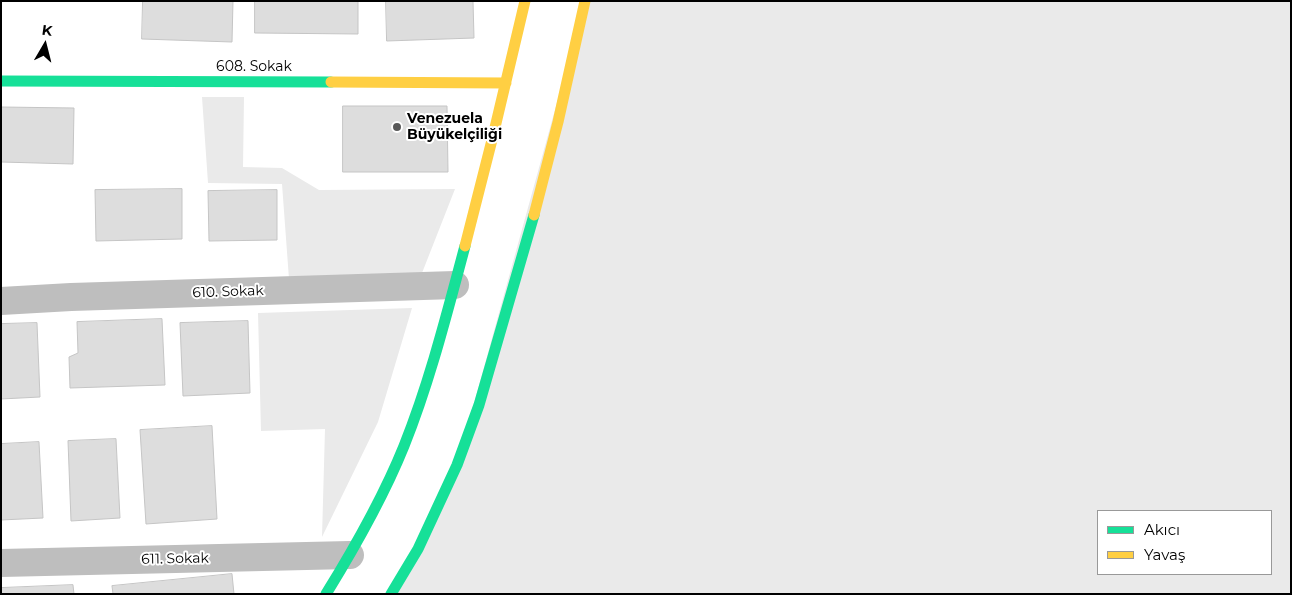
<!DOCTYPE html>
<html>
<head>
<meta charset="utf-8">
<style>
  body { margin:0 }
  #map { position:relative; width:1292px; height:595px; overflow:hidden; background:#fff; font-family:Montserrat,sans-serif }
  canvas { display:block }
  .frame { position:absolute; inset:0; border:2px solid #000; pointer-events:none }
  .legend { position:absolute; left:1097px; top:510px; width:175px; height:65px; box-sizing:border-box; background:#fff; border:1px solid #999; margin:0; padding:6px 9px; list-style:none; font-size:15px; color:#000 }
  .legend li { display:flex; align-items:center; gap:10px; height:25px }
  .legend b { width:25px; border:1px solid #999 }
  .north { position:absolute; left:20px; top:20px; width:50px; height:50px; -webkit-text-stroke:4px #fff; paint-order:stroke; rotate:8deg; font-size:14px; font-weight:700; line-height:20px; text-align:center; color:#000 }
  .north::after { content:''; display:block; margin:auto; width:18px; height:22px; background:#000; clip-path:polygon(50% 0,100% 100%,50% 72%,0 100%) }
</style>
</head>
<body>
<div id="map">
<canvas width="1292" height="595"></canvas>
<div class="frame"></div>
<ul class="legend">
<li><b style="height:6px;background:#16e098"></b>Akıcı</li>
<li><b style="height:6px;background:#ffcf43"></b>Yavaş</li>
</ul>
<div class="north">K</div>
</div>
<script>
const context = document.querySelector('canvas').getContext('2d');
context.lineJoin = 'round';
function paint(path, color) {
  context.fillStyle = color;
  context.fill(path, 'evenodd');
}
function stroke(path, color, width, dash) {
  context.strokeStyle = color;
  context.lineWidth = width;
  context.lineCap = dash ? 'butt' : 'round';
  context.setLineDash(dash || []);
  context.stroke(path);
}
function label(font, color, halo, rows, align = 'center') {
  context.font = font + ' Montserrat,sans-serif';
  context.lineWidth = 4;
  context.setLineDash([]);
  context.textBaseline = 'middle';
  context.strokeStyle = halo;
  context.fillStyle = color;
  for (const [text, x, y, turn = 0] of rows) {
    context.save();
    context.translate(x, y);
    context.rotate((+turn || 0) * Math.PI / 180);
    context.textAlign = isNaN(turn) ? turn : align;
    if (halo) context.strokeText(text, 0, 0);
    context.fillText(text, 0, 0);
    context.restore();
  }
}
paint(new Path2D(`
  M585 1H1291V594H391L457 465ZM1098 511H1271V574H1098Z
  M202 97H244L243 167 282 168 319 190 455 189 422 273 289 279 282 184 208 183Z
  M412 308 378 422 322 537 325 429 261 431 258 313Z`), '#eaeaea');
const building = new Path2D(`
  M143 1H233L232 42 142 39Z
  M255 1H358V34L255 33Z
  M386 1H473L474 38 387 41Z
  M343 106H447L448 172H343Z
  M1 107 74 108 73 164 1 162Z
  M182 189V239L96 241 95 190Z
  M277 190V240L209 241 208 191Z
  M162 319 165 385 70 388 69 357 78 353 77 322Z
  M248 321 250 393 183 396 180 323Z
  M37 323 40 397 1 399V324Z
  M212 426 217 519 146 524 140 430Z
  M116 439 120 518 71 521 68 441Z
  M39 442 43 518 1 520V444Z
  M232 574 234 594H113L112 586Z
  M73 585 74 594H1V588Z`);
paint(building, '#ddd');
stroke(building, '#c5c5c5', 1);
stroke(new Path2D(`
  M1 301 71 297 455 285
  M1 563 350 555`), '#bebebe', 28);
stroke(new Path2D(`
  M1 81 331 82
  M326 594C355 547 383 498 404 446 430 381 447 313 465 246
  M391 594 418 549 457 465 479 405 534 215`), '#16e098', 11);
stroke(new Path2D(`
  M331 82 506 83
  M534 215 558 122 585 1
  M465 246 493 136 525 1`), '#ffcf43', 11);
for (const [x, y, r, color] of [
  [397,127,5,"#595959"]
]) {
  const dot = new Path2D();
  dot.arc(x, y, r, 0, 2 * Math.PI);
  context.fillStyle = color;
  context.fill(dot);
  stroke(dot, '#fff', 2);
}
label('14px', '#000', '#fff', [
  ["608. Sokak",254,67],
  ["610. Sokak",228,292,-2],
  ["611. Sokak",175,559,-1]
]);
label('bold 14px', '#000', '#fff', [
  ["Venezuela",407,119],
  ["Büyükelçiliği",407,135]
], 'left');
</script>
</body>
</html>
